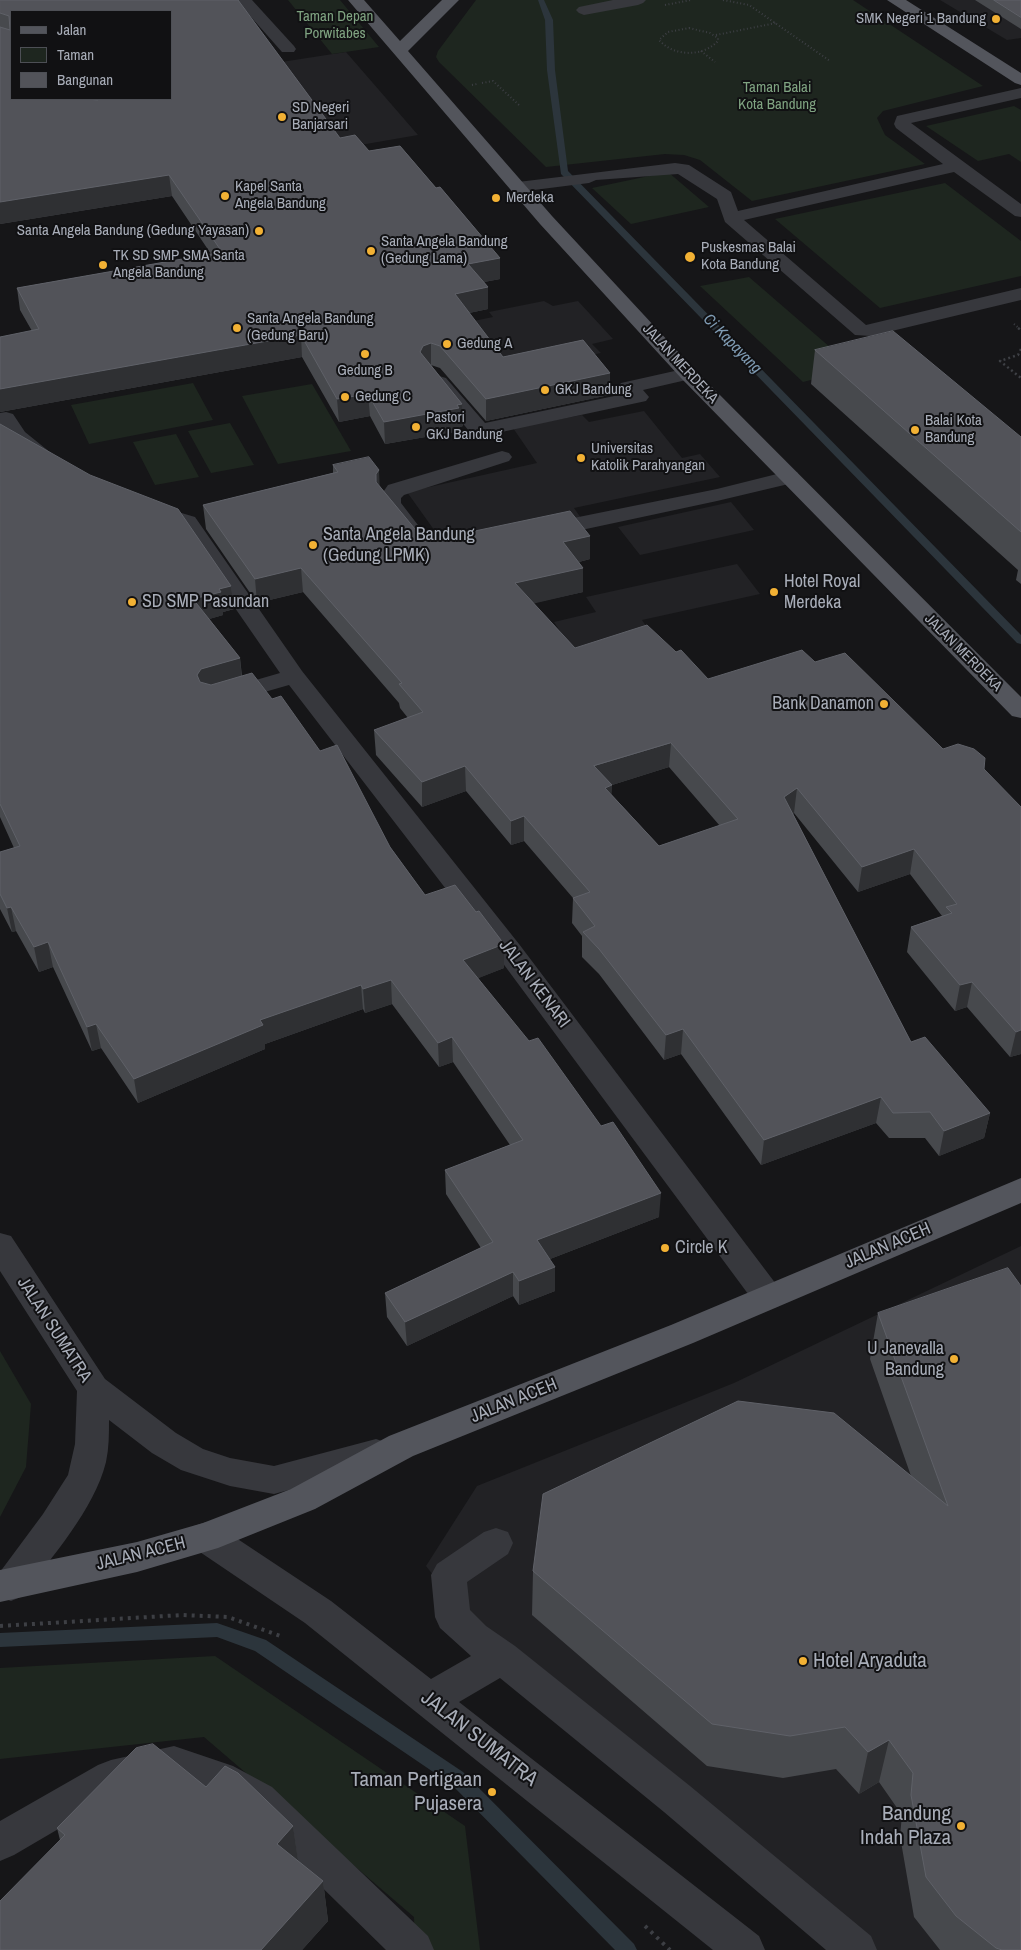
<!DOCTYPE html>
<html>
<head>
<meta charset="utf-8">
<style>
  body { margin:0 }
  #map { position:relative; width:1021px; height:1950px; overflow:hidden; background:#161618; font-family:"Archivo Narrow",sans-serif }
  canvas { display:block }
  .legend { position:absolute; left:10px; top:10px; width:162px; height:90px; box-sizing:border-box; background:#111113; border:1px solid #4d4f55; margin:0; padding:6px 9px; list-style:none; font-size:15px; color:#a8adb8 }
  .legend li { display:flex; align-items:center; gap:10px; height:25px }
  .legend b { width:25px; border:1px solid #4d4f55 }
</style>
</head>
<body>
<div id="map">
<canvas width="1021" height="1950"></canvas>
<ul class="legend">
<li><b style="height:6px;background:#53555c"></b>Jalan</li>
<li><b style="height:14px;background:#1e261f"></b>Taman</li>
<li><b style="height:14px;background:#525359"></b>Bangunan</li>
</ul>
</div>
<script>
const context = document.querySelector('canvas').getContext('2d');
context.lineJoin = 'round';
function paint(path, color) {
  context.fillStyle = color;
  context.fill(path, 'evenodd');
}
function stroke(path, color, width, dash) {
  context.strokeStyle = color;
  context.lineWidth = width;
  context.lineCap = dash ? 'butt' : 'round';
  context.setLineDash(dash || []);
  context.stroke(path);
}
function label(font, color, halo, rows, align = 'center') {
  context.font = font + ' "Archivo Narrow",sans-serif';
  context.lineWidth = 4;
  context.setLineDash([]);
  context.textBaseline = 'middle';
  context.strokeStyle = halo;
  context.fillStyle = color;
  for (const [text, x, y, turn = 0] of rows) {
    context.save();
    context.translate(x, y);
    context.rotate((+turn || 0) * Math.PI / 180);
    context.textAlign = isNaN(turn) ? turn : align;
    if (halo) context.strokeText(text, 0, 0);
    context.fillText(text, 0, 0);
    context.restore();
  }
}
paint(new Path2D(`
  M940 0H1021V38L1007 40Z
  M346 52 418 135 199 173 171 99 236 69Z
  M544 301 553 306 578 301 613 339 592 344 601 353 503 373 464 323 493 317 489 312Z
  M644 411 682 458 700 454 720 477 574 508 581 518 447 548 407 492 537 463 513 428 582 415 589 422Z
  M731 502 754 530 640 555 618 527Z
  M737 564 760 594 642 620 650 632 572 649 554 622 596 612 586 597Z
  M1021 1246V1950H868L472 1625 426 1566 477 1486 734 1383Z`), '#222225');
paint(new Path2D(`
  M288 0H340L379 47 332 54Z
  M476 0H853L983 86 883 111 877 118 885 135 925 164 752 201 700 160 684 155 665 154 546 167 439 62 436 57 438 51Z
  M1014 106 1021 110V162L1009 154 978 161 926 126Z
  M668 172 709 207 631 224 592 188Z
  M945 183 1021 241V276L880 308 775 219Z
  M749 277 831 348 885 361 803 382 700 286Z
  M193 383 213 420 89 444 71 405Z
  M312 384 351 451 278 464 242 396Z
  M230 423 254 465 211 473 188 431Z
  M176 434 199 477 155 485 133 442Z
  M0 1351 31 1404 26 1467 0 1517Z
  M215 1656 465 1826 480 1950H415L414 1917 204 1737 0 1759V1668Z`), '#1e261f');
paint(new Path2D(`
  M538 0H544L553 20 555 70 568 171 1021 635V644L1017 643 561 174 547 70 545 20Z
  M217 1623 266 1640 463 1772 634 1944 637 1950H615L451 1784 255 1651 217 1637 0 1647V1633Z`), '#2c353c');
stroke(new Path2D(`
  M723 0 749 5 830 61
  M665 5 691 0
  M689 28 710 33 718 38V41C703 57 674 57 659 40L668 32Z
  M716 35 776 23
  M701 51 715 62
  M482 83 493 81 519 105
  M472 85 477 84
  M1014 324 1020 329`), '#3d3f44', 2, [1, 2.5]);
stroke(new Path2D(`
  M1018 328 1021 330
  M1021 349 1018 355 1000 361 1021 378`), '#3d3f44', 2.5, [2, 3]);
stroke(new Path2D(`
  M0 1626 182 1615 228 1617 283 1637
  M645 1926 670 1950`), '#3d3f44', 4, [3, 5]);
paint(new Path2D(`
  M236 0H252L294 46 296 49 294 52H282Z
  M613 0H646L643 3 638 5 584 15 579 13 576 10 579 7Z
  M1021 88V98L911 123 1021 204V217L1015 216 954 172 744 220 866 325 1021 288V300L871 336 855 335 725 222 717 199 678 174 596 180 589 183 518 192 512 191 509 187 512 183 518 182 675 163 689 165 731 192 738 211 943 164 896 128 894 124 897 116Z
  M688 368 695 370 698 374 695 378 643 390 649 397 646 401 483 436 469 431 429 382 432 378 439 376 446 378 485 423 624 394 618 387 621 383Z
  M6 412 13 414 25 432 51 453 54 457 51 461 44 463 37 461 10 440 0 425V413Z
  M502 451 509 453 512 457 509 461 404 495 401 498V503L421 529 418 534 410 536 402 534 379 504V498L388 485Z
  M789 471 797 472 800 477 797 482 717 501 544 538 536 536 533 531 536 526 544 524 717 489Z
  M151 504 195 517 302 671 519 944 779 1288 784 1297 779 1306 768 1310 757 1306 499 958 289 685 226 703 218 701 214 696 218 691 280 673 179 527 143 516 140 511 143 506Z
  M0 1233 11 1236 105 1379 176 1433 203 1449 230 1458 274 1466 376 1439 388 1443 393 1453 388 1463 274 1494 230 1486 181 1470 152 1453 109 1420C109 1434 109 1448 106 1462 94 1510 52 1556 23 1596L11 1601 0 1597V1572L43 1514 68 1475 75 1444 77 1391 0 1271Z
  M206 1522 218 1526 331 1601 431 1679 471 1656 440 1628 435 1617 431 1575 437 1564 484 1532 496 1528 508 1532 513 1543 508 1554 467 1582 470 1610 486 1626 515 1646 690 1786 871 1936 877 1950H826L664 1812 500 1678 459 1702 759 1936 765 1950H713L305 1623 194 1548 189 1537 194 1526Z
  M174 1746 233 1766 272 1787 428 1936 434 1950H386L246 1813 211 1794 174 1782 118 1794 14 1855 0 1861V1821L98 1765 111 1760Z`), '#37383d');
paint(new Path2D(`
  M348 0H364L400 41 442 0H459L408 51 552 216 695 370 1021 697V718L1012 716 681 378 540 224Z
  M887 0H906L1021 73V85L1015 83Z
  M1021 1178V1203L693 1343 413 1456 315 1509 218 1548 137 1572 0 1602V1570L137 1542 203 1523 291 1489 389 1436 671 1325Z`), '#53555c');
paint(new Path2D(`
  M0 0H238L340 138 355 135 369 151 400 146 436 188 440 187 500 258V279L484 282 488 287V309L469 313 503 357 583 340 610 373 609 395 486 421 440 368 431 365 462 404 463 426 460 427V431L385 444 370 416 339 422 302 357 0 412V337L32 331 20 310 17 288 211 254 172 196 0 224ZM11 11H171V99H11Z
  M975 0H1021V29Z
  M815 350 1021 437V584L1016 580 1018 570 811 384Z
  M0 424 231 586 234 609 223 612V615L209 619 240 658 242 676 272 699 320 751 425 895 504 968 478 978 659 1217 550 1259 555 1291 519 1305 513 1296 407 1346 387 1317 385 1293 481 1248 446 1194 445 1170 510 1145 453 1062 439 1067 392 1004 365 1013 363 1009 265 1044V1049L138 1103 101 1048 92 1051 53 967 39 972 16 931 12 932 0 909V852L14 848 0 817Z
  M333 465 379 470V485L415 529 432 540 590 536V559L579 562 583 568V592L533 603 575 648 676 652 708 679 815 662 943 749 984 769 1021 1054 1010 1057 967 1007 955 1011 907 952 911 927 942 916 910 874 858 892 794 813 793 814 911 1042 990 1113 984 1138 939 1156 925 1138H889L876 1123 761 1165 681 1054 664 1060 599 974 582 957V936L572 923 573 898 524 841 511 845 466 791 422 807 376 755 374 730 408 718 400 708 399 703 303 592 257 603 206 529 203 505 333 473ZM669 767 720 826 659 846 611 794 612 785Z
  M1008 1268 1021 1950H940L914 1917 900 1836 902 1815 879 1782 859 1794 836 1769 783 1778 707 1766 532 1615 533 1571 911 1476 870 1359 878 1313Z
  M206 1787 293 1826 298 1861 323 1881 328 1921 302 1950H0L60 1840 57 1828Z`), '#47494d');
paint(new Path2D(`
  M169 175 172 196 0 224V202Z
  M500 258V279L468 285V264Z
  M488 287V309L455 316V294Z
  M301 335 302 357 0 412V389Z
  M431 343V365L424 368 420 352 423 346Z
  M610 373 609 395 486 421V399Z
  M368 394 370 416 339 422 337 399Z
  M462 404 463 426 460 427V431L385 444 384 422Z
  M379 470 380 494 377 498 376 474Z
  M590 536V559L563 566V542Z
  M301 568 303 592 257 603 255 579Z
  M583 568V592L515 608V583Z
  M231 586 234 609 223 612V615L196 623 193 599 219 589Z
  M240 658 242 682 203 693 197 675 201 669Z
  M671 743 669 767 612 785 611 810 594 766Z
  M465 766 466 791 422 807V782Z
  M797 788 794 813 781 822 784 797Z
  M524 816V841L511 845V821Z
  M914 849 910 874 858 892 862 867Z
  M11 907 16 931 12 932 7 908Z
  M48 942 53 967 39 972 34 947Z
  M504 944V968L464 984 463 960Z
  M391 980 392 1004 365 1013 363 989Z
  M972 982 967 1007 955 1011 960 985Z
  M361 985 363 1009 265 1044V1049L138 1103 134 1079 260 1020Z
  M96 1024 101 1048 92 1051 87 1027Z
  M683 1029 681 1054 664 1060 666 1035Z
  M1021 1030V1054L1010 1057 1016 1032Z
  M452 1037 453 1062 439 1067 438 1043Z
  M881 1097 876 1123 761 1165 764 1140Z
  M990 1113 984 1138 939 1156 944 1131Z
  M661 1193 659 1217 537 1264V1240Z
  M555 1267V1291L519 1305V1281Z
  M513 1272V1296L407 1346 405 1322Z
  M889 1740 879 1782 859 1794 868 1752Z
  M293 1826 299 1867 277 1844Z
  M323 1881 328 1921 302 1950H261Z`), '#2f3033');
const building = new Path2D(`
  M0 0H238L340 138 355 135 369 151 400 146 436 188 440 187 500 258 468 264 488 287 455 294 503 357 583 340 610 373 486 399 440 346 431 343 423 346 420 352 462 404 457 405 459 408 384 422 368 394 337 399 301 335 0 389V337L39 329 17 288 222 252 169 175 0 202V27L10 30 9 16 0 13ZM11 11H171V99H98V100L86 99H11Z
  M994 0H1021V17Z
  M893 331 1021 437V532L815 350Z
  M0 424 90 475 178 509 231 586 219 589 221 592 193 599 240 658 201 669 197 675 200 682 211 685 252 673 272 699 281 696 320 751 337 745 390 847 425 895 455 885 476 912 479 911 504 944 463 960 529 1041 538 1038 601 1126 613 1122 661 1193 537 1240 555 1267 519 1281 513 1272 405 1322 385 1293 493 1242 445 1170 523 1140 452 1037 438 1043 391 980 363 989 361 985 260 1020 263 1025 134 1079 96 1024 87 1027 48 942 34 947 11 907 7 908 0 894V852L20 846 0 804Z
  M369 457 379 470 376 474V482L415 529 425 532 432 540 570 511 590 536 563 542 583 568 515 583 575 648 647 625 676 652 681 650 708 679 802 650 815 662 845 653 943 749 958 744 974 749 985 758 984 769 1021 807V1030L1016 1032 972 982 960 985 911 927 952 913 946 907 957 904 914 849 862 867 797 788 784 797 911 1042 925 1037 990 1113 944 1131 930 1112 893 1113 881 1097 764 1140 683 1029 666 1035 599 949 583 932 595 926 573 898 590 892 524 816 511 821 465 766 422 782 374 730 423 712 399 684 402 683 301 568 255 579 203 505 338 472 333 465ZM671 743 738 819 659 846 605 788 612 785 594 766Z
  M1008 1268 1021 1286V1950H1002L996 1948 956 1916 926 1877 911 1795 913 1773 889 1740 868 1752 845 1727 790 1736 712 1724 533 1571 543 1494 738 1401 834 1413 948 1506 878 1313Z
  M153 1744 206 1787 225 1766 238 1773 293 1826 277 1844 323 1881 261 1950H0V1901L65 1835 57 1828 136 1748Z`);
paint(building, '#525359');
stroke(building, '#5f6168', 1);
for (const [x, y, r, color] of [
  [996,19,5,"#f2b134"],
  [282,117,5,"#f2b134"],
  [225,196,5,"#f2b134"],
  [496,198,5,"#f2b134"],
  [259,231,5,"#f2b134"],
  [371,251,5,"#f2b134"],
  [690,257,6,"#f2b134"],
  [103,265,5,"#f2b134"],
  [237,328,5,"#f2b134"],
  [447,344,5,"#f2b134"],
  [365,354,5,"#f2b134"],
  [545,390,5,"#f2b134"],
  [345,397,5,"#f2b134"],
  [416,427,5,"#f2b134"],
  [915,430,5,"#f2b134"],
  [581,458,5,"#f2b134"],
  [313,545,5,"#f2b134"],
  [774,592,5,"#f2b134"],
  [132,602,5,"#f2b134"],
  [884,704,5,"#f2b134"],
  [665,1248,5,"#f2b134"],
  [954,1359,5,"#f2b134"],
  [803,1661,5,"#f2b134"],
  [492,1792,5,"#f2b134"],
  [961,1826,5,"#f2b134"]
]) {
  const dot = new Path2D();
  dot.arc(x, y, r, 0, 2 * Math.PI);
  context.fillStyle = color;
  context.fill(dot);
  stroke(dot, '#111113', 2);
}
label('15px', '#7fa381', '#111113', [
  ["Taman Depan",335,17],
  ["Porwitabes",335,34],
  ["Taman Balai",777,88],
  ["Kota Bandung",777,105]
]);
label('15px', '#a8adb8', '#111113', [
  ["SMK Negeri 1 Bandung",986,19,"right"],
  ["SD Negeri",292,108],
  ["Banjarsari",292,125],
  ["Kapel Santa",235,187],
  ["Angela Bandung",235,204],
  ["Merdeka",506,198],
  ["Santa Angela Bandung (Gedung Yayasan)",249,231,"right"],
  ["Santa Angela Bandung",381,242],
  ["(Gedung Lama)",381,259],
  ["Puskesmas Balai",701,248],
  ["Kota Bandung",701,265],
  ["TK SD SMP SMA Santa",113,256],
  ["Angela Bandung",113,273],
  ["Santa Angela Bandung",247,319],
  ["(Gedung Baru)",247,336],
  ["Gedung A",457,344],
  ["Gedung B",365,371,"center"],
  ["GKJ Bandung",555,390],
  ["Gedung C",355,397],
  ["Pastori",426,418],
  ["GKJ Bandung",426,435],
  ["Balai Kota",925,421],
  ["Bandung",925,438],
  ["Universitas",591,449],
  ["Katolik Parahyangan",591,466]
], 'left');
label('15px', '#a8adb8', '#111113', [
  ["JALAN MERDEKA",680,364,47],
  ["JALAN MERDEKA",963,653,45]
]);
label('italic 16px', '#7f9bb3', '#111113', [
  ["Ci Kapayang",732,344,46]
]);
label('18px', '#a8adb8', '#111113', [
  ["Santa Angela Bandung",323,535],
  ["(Gedung LPMK)",323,556],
  ["Hotel Royal",784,582],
  ["Merdeka",784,603],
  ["SD SMP Pasundan",142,602],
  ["Bank Danamon",874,704,"right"],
  ["Circle K",675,1248],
  ["U Janevalla",944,1349,"right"],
  ["Bandung",944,1370,"right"]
], 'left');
label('18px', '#a8adb8', '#111113', [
  ["JALAN KENARI",534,984,53],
  ["JALAN ACEH",888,1246,-23],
  ["JALAN SUMATRA",54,1330,57],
  ["JALAN ACEH",514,1401,-22],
  ["JALAN ACEH",141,1554,-14]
]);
label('21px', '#a8adb8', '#111113', [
  ["Hotel Aryaduta",813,1661,"left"],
  ["Taman Pertigaan",482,1780],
  ["Pujasera",482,1804],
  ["Bandung",951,1814],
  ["Indah Plaza",951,1838]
], 'right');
label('21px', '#a8adb8', '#111113', [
  ["JALAN SUMATRA",479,1739,38]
]);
</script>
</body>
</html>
